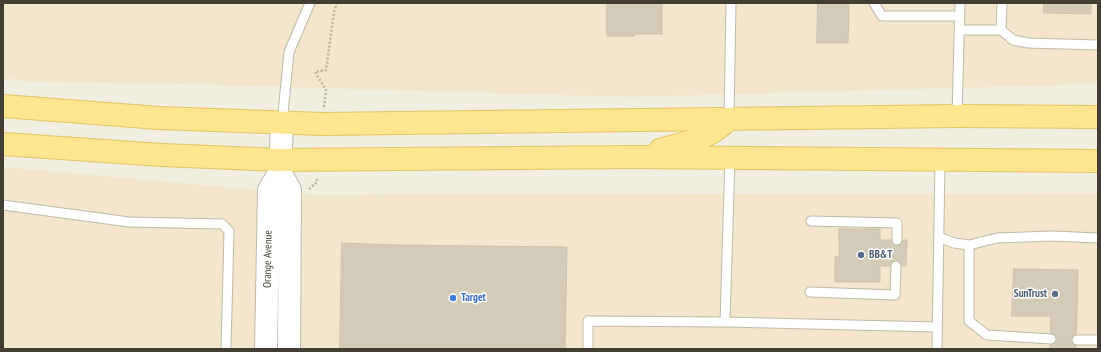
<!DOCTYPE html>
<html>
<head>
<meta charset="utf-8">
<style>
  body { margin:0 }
  #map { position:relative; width:1101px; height:352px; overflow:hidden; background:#f1eee2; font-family:"PT Sans Narrow",sans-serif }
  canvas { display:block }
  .frame { position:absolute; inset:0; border:4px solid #433e33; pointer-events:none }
</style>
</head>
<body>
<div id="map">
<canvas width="1101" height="352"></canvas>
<div class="frame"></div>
</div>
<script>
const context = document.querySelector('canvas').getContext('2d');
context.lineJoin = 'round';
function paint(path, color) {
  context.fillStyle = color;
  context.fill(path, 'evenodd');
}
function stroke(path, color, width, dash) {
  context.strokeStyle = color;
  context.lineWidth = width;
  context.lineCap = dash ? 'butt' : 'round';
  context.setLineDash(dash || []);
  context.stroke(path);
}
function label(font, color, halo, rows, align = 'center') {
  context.font = font + ' "PT Sans Narrow",sans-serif';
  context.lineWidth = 3;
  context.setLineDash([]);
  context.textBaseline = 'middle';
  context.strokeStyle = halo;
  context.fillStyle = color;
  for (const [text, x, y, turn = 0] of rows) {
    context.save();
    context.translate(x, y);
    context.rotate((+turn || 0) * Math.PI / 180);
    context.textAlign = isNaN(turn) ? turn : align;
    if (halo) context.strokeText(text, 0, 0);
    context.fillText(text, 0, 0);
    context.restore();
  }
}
paint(new Path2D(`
  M3 3H1098V84L630 97 181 84 34 82 3 78Z
  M3 167 270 191 268 349H3Z
  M288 193 309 195 1098 193V349H286Z`), '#f4e6cd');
const building = new Path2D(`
  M607 3H662V34H634V36H607Z
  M818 3H849L848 43H817Z
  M1044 3H1091V14L1044 13Z
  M839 229H880V240H907L906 266H880V282H835V257H839Z
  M342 243 396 245 567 247 565 349H340Z
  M1014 269 1078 270 1076 349H1050L1051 316H1012Z`);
paint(building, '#d3cab8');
stroke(building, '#cdc2ab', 1);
const service = new Path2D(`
  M874 3 882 16H960
  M959 30H1001L1002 3
  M1001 30 1013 40 1028 43 1098 45
  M957 116 960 3
  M729 119 731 3
  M282 123 289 52 310 3
  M3 205 129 222 222 224 229 231 226 349
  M811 221 897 223V240
  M939 237 954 243 969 245 997 238 1052 236 1098 238
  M969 245V321L987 335 1051 339
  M810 292 895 295 896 266
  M725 322 730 158
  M1077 340H1098
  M588 349V321L725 322 937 327
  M937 349 940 160`);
const tertiary = new Path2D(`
  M280 172 290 190 289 349
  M266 349 269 190 280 172 282 123`);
const primary = new Path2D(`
  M3 106 159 118 322 124 957 116 1098 117
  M3 144 162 155 280 160 634 157 1098 161
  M660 150C688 142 707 140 729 119`);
stroke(service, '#bfb9a8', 11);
stroke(tertiary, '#bfb9a8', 24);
stroke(primary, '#e3c35f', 24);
stroke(new Path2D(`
  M324 107 326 90 315 72 326 70 334 12 337 3
  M309 189 317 182V177`), '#beb397', 2.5, [2, 2]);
stroke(service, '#fff', 9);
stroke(tertiary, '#fff', 22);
stroke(primary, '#fee58f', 22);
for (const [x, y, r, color] of [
  [861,255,4,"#5c6f8a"],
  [1055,294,4,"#5c6f8a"],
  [453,298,4,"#3f7fe0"]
]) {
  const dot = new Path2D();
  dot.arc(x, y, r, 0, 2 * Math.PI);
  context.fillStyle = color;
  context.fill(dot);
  stroke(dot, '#fff', 1.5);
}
label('bold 11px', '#4e5e75', '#fff', [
  ["BB&T",869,255],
  ["SunTrust",1047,294,"right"]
], 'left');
label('11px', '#433e33', '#fff', [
  ["Orange Avenue",268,259,-89]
]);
label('bold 11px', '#366cbe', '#fff', [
  ["Target",461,298]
], 'left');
</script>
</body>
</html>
